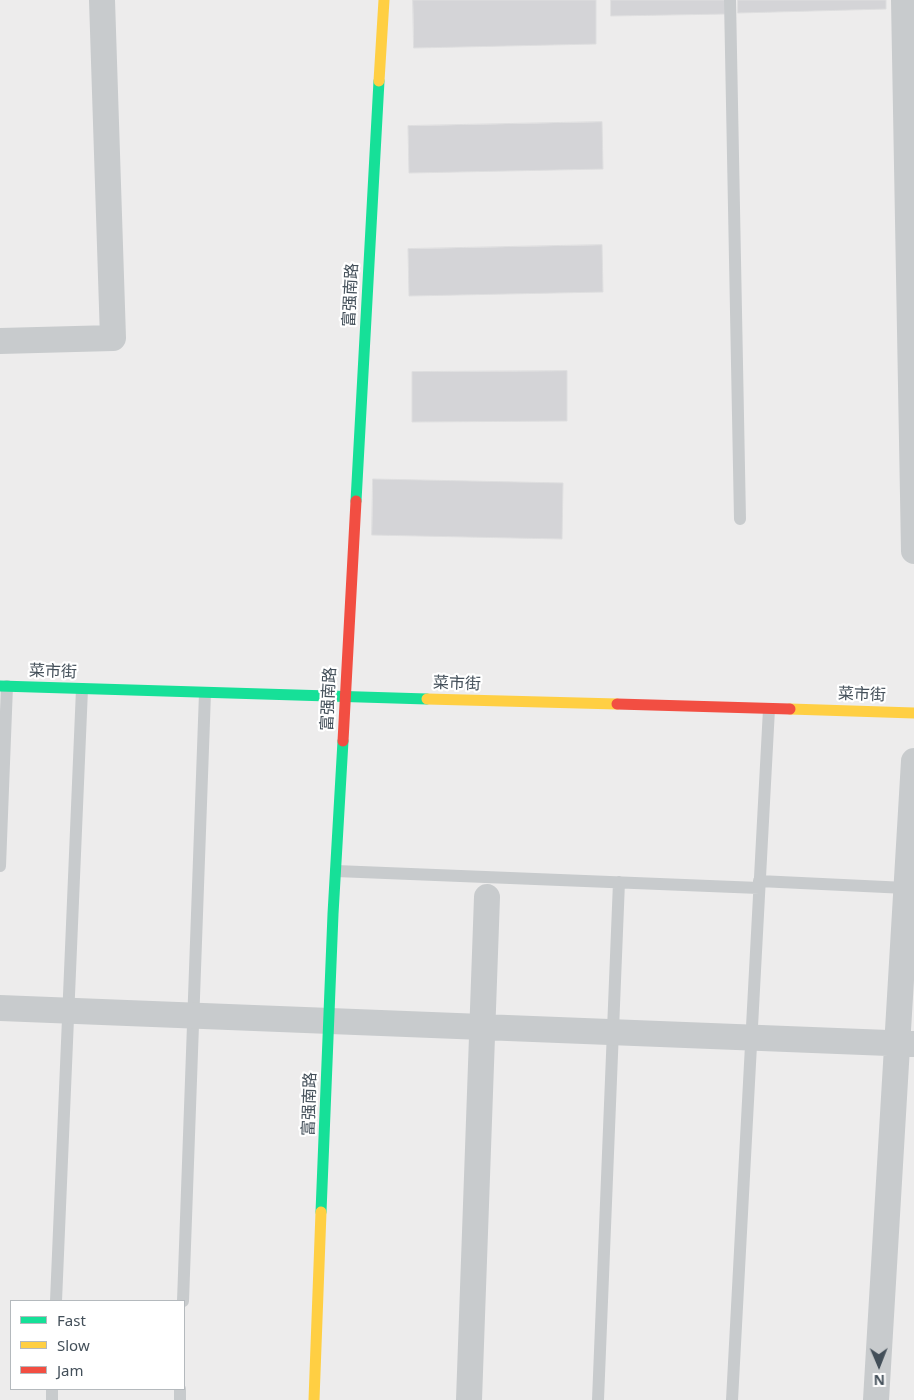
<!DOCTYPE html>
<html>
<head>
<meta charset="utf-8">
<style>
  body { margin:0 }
  #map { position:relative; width:914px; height:1400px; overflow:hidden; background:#edecec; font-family:"Noto Sans",sans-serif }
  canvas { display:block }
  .legend { position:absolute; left:10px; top:1300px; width:175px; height:90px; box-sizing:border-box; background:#fff; border:1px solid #b4b9bd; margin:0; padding:6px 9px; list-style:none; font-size:15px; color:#434f59 }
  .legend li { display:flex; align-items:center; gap:10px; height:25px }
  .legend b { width:25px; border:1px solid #b4b9bd }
  .north { position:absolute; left:854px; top:1340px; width:50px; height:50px; -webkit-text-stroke:4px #fff; paint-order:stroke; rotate:179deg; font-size:14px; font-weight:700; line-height:20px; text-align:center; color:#434f59 }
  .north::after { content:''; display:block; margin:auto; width:18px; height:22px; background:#434f59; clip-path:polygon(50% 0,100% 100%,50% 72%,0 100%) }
</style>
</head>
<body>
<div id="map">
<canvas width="914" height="1400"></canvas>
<ul class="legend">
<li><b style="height:6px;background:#16e098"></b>Fast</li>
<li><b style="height:6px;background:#ffcf43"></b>Slow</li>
<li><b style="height:6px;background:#f24e42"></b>Jam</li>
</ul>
<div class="north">N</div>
</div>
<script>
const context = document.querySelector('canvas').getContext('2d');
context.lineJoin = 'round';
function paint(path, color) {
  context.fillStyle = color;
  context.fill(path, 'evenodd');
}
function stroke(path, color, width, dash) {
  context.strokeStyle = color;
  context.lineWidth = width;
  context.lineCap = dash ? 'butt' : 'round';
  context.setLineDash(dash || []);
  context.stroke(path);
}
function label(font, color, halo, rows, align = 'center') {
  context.font = font + ' "Noto Sans","Noto Sans SC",sans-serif';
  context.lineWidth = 4.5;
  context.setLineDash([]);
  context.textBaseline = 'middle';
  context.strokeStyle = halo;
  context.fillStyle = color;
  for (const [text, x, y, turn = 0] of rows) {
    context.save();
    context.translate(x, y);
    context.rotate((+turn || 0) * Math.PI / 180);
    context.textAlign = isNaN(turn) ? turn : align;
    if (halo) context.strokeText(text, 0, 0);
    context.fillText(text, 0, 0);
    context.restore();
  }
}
const building = new Path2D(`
  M413 0H596V44L414 48Z
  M611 0H725V14L611 16Z
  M738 0H886V9L738 13Z
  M602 122 603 169 409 173 408 126Z
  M602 245 603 292 409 296 408 249Z
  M567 371V421L412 422V372Z
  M373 479 563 483 562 539 372 535Z`);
paint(building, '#d4d4d7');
stroke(building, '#dededf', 1);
stroke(new Path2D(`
  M730 0 740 519
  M0 866 7 686
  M336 871 759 888
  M759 881 906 888
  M56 1301 82 689
  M183 1301 205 693
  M52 1400V1389
  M180 1400V1389
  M598 1400 619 882
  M732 1400 769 709`), '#c8cbcd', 12);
stroke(new Path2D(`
  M904 0 914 551
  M0 341 113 338 102 0
  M0 1008 914 1044
  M469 1400 487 897
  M876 1400 914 761`), '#c8cbcd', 26);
stroke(new Path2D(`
  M356 501 379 81
  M0 686 427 699
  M321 1212 333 914 343 741`), '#16e098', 11);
stroke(new Path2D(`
  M379 81 384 0
  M427 699 617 704
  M790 709 914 713
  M314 1400 321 1212`), '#ffcf43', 11);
stroke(new Path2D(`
  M617 704 790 709
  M343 741 356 501`), '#f24e42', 11);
label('16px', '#434f59', '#fff', [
  ["富强南路",351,295,-87],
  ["菜市街",53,672,2],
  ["菜市街",457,684,2],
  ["菜市街",862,695,2],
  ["富强南路",329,699,-87],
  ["富强南路",310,1104,-88]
]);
</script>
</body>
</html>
